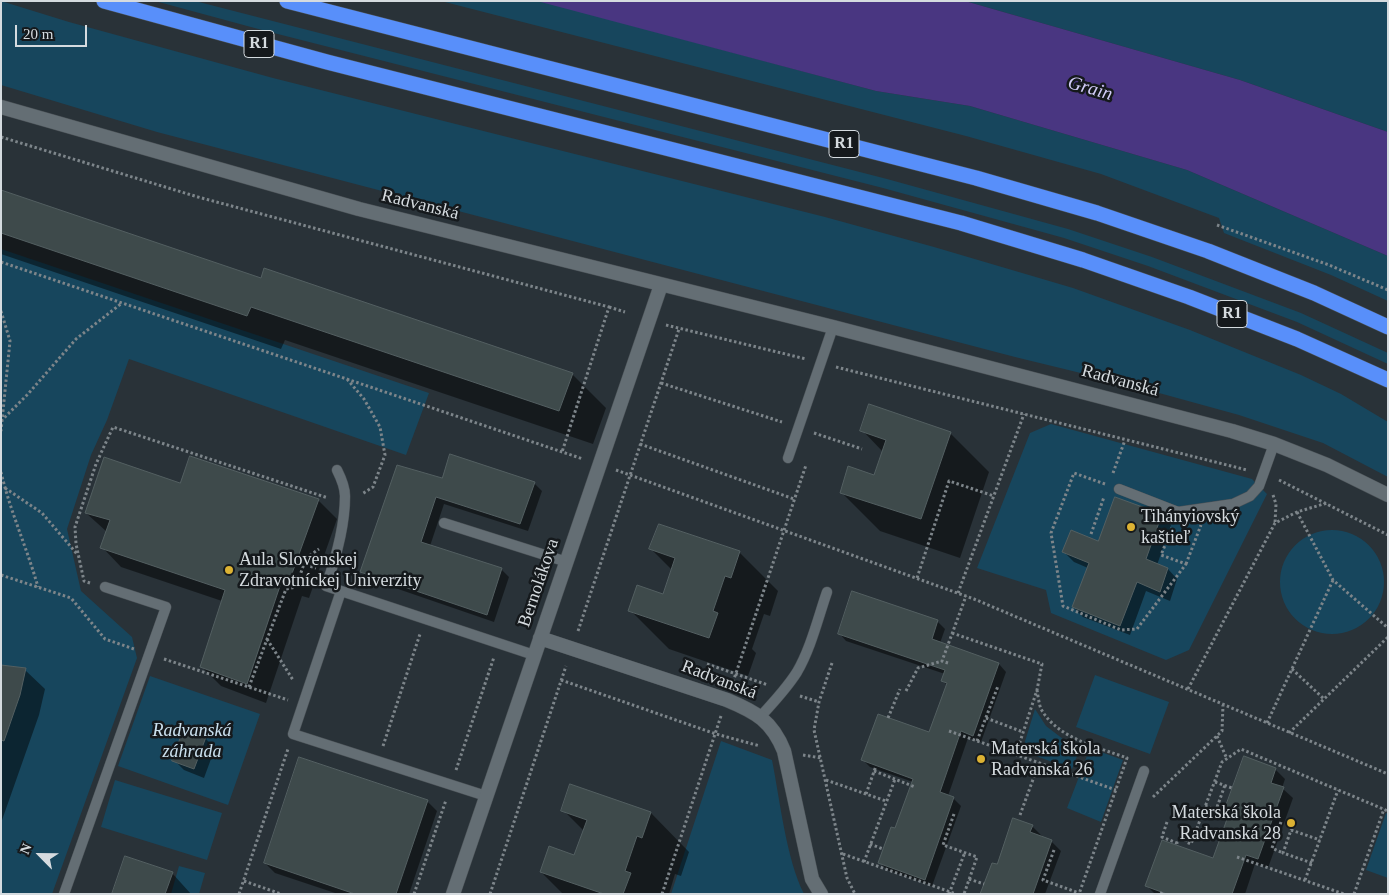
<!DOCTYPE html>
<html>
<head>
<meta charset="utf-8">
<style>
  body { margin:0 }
  #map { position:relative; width:1389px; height:895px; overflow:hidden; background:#293238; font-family:"Times New Roman",serif }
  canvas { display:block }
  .frame { position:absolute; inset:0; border:2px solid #d5dbdf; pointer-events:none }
  .north { position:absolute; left:15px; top:830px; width:50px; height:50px; -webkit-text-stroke:4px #15191c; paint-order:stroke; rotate:293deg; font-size:14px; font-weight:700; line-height:20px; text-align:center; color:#d5dbdf }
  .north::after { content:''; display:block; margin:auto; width:18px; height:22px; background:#d5dbdf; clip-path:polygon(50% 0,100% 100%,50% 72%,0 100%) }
  .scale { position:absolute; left:15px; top:25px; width:72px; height:22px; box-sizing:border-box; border:2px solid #d5dbdf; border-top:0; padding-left:6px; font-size:15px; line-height:18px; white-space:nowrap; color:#d5dbdf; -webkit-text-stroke:4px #15191c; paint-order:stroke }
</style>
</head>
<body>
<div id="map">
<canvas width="1389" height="895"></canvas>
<div class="frame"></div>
<div class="north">N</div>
<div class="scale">20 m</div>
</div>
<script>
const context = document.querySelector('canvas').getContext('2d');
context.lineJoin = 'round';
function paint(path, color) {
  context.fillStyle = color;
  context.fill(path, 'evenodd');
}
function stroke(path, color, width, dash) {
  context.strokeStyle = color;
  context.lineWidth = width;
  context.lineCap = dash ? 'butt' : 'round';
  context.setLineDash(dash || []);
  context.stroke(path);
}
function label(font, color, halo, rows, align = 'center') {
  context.font = font + ' "Times New Roman",serif';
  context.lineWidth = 5;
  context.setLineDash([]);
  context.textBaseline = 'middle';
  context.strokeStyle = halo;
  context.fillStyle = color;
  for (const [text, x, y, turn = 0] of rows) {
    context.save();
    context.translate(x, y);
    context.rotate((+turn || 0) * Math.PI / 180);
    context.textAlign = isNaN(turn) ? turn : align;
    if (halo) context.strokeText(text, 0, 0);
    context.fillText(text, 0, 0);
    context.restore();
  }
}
paint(new Path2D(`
  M1 1 69 22 273 78 825 217 934 247 1073 288 1190 330 1301 375 1341 394 1388 422V477L1323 443 1239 415 1130 385 1015 357 157 132 1 85Z
  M155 1H195L887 179 1068 229 1152 257 1301 313 1388 353V364L1297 322 1148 266 1064 238 883 188 262 30Z
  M441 1H541L876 91 970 106 1187 170 1388 256V301L1331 275 1224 233 1219 218 1101 174 966 136Z
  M965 1H1388V132L1240 80Z
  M1 249 429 393 406 455 129 359 107 420 91 455 67 529 81 591 132 637 137 658 52 894H1Z
  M1051 424 1252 479 1267 494 1189 650 1166 660 1051 613 1046 590 977 568 1030 433Z
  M1280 582a52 52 0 1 1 104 0a52 52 0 1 1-104 0Z
  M1095 675 1169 702 1150 754 1076 727Z
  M150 676 260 714 228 805 118 766Z
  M1035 709 1046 726 1063 739 1081 746 1072 769 1022 751Z
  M721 741 772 760C780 800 786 858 804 894H671Z
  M1090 748 1123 760 1101 822 1067 808Z
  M115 780 222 813 207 860 101 827Z
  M1386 813 1388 814V878L1366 870Z
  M179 866 205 873 199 894H171Z`), '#17465d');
paint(new Path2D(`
  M537 1H965L1240 80 1388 132V256L1187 170 970 106 876 91Z`), '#493681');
paint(new Path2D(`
  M1 191 261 280 572 374 606 408 593 444 285 340 281 349 1 254Z
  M862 430 950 433 989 472 960 558 880 531 841 492 875 476 883 452Z
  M451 456 535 484 542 491 528 531 444 504 430 546 502 570 509 577 494 622 369 579 361 572 443 480Z
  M181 485 318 500 337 519 309 598 302 596 266 703 221 686 202 667 222 601 121 567 102 547 107 532 86 513Z
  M1161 515 1171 525 1157 565 1168 569 1177 579 1170 601 1146 591 1130 635 1083 617 1073 607 1088 568 1074 562 1064 552 1098 543Z
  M651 549 739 552 778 591 770 616 764 614 752 649 756 653 748 676 669 649 630 610 664 595 672 570Z
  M937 621 945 629 940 643 999 664 1006 672 981 742 968 738 948 796 953 798 961 806 932 886 887 870 880 863 896 830 913 782 870 767 863 760 930 734 947 685 943 681 945 674 846 641 839 633Z
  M1 666 25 670 45 689 39 715 1 823Z
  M205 738 215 748 204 778 184 770 174 760Z
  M1275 769 1285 779 1282 788 1293 798 1268 868 1255 864 1245 894H1155L1147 886 1214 860 1231 810 1227 806Z
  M427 801 437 811 409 894H338L275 873 265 863Z
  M563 810 651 813 689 852 681 876 675 874 669 894H563L541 872 575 857 584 831Z
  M1032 826 1042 836 1041 837 1051 841 1061 851 1045 894H982L998 866Z
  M172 873 191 894H113Z`), '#0007');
const building = new Path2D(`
  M1 190 261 278 264 268 573 373 559 411 251 307 247 316 1 233Z
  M869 404 951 432 921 519 840 493 848 466 874 475 886 440 860 431Z
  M450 454 535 482 520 524 436 497 421 542 502 568 487 615 360 572 397 465 442 478Z
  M190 456 319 499 290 579 283 577 247 684 200 667 225 590 100 548 110 520 85 513 104 457 180 483Z
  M1115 497 1162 514 1146 559 1168 568 1160 592 1137 582 1120 626 1072 607 1089 563 1062 552 1071 530 1098 541Z
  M659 524 740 551 731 578 725 576 713 611 718 613 709 638 628 611 637 585 663 594 675 558 649 549Z
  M852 591 938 620 932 639 999 663 973 736 961 731 940 792 954 797 925 880 878 863 891 827 895 828 913 779 861 760 878 714 929 732 947 683 941 681 945 670 838 634Z
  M1 665 26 668 20 695 4 741 1 740Z
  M184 729 206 737 194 769 172 761Z
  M1244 756 1276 768 1271 783 1284 787 1258 859 1246 855 1232 894H1167L1145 886 1162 840 1213 858 1231 808 1226 806Z
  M299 757 428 800 396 894H355L264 863Z
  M570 784 651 812 642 838 637 836 625 871 631 873 623 894H604L540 872 549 846 574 855 587 820 561 811Z
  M1013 818 1033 825 1030 832 1052 840 1033 894H980L992 863 997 864Z
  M125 856 173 872 165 894H112Z`);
paint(building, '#3e4a4b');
stroke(building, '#535f61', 1);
const service = new Path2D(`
  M788 458 833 327
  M337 470C341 478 345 487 345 496 345 526 336 558 326 586L534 655
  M1119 489 1178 512 1233 504 1250 496 1259 486 1274 444
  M444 523 567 562
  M341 591 293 734 486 796
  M760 717C773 703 787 688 797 672 811 648 818 618 827 592
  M64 894 166 607 105 587
  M1100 894 1144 771`);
const minor = new Path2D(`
  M1 107 359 209 833 327 1232 431 1274 444 1327 465 1388 495
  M540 638 727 700C756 712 772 721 784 751L812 879 821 894
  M453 894 661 285`);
const motorway = new Path2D(`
  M104 1 327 62 961 223 1083 260 1189 297 1297 339 1388 380
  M287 1 976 178 1097 213 1208 251 1314 293 1388 327`);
stroke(service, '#495055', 11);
stroke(minor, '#495055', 15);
stroke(motorway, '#495055', 16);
stroke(new Path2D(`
  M1 137 198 197 609 307 562 452
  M1217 225 1329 265 1388 290
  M1 262 583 459
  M609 307 625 312
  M1 311 10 341 1 431
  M666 325 806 359
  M836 367 1247 470
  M347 379 364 399 380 427 385 455 373 487 362 494
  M661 383 782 422
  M1 421 28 394 76 339 122 303
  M814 433 862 449
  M640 444 794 499
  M616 470 974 599 1388 774
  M1 472C10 511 27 548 38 587
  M1113 473 1125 440
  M1279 480 1388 535
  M1105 484 1074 473 1051 533 1063 606 1121 630 1137 629 1186 564 1161 555 1172 528
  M5 488 42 513 77 554
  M1273 495 1276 504 1275 523
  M1297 512 1333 580 1388 628
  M1091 534 1104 497
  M296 562 316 568
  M1186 564 1201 525
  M1 575 71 598 105 639 134 649
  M917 578 949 481 994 496
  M90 583 84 581 76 544 75 527 96 464 113 427 328 498
  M958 593 1024 414
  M578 631 679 329
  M952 633 1042 664 1037 690 1016 754
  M267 639 293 680
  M164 659 288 700
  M832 663 819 702 814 730 847 878 855 894
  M948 663 942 661 966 596
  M707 664 768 685
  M1292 669 1324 699
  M561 680 716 734 760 746
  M733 682 806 465
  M249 687 286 589 296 587 306 558 319 549
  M1188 689 1275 523 1297 512 1327 503
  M1037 690C1038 696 1039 704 1041 709 1058 739 1098 747 1127 758L1079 894
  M906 691 918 668 942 661
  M800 696 819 702
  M888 718 900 689
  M986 718 1023 732
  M1267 723 1333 580
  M949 731 1116 790
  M1289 733 1388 637
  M1217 736 1227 759
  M977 741 998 686
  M383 746 420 634
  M803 755 821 758
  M456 770 494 657
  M874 771 915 787
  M826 780 886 801
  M1215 782 1232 788
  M866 794 876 766
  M1153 797 1222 731 1223 705
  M1205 806 1216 810 1225 785
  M954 814 943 845 977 857 964 894
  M1020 815 1039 763
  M1167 822 1162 837 1177 843 1176 845
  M1281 822 1272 848 1283 853
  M1184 829 1186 842 1191 844 1222 762 1241 749 1388 811
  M870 844 883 849
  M1054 850 1043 880 1079 893
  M843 854 956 894
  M1237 857 1344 894
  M864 862 895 779
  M1312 863 1283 853 1291 830 1320 840
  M969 879 984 884
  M1305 880 1338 790
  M244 881 281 894
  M239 894 288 749
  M414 894 446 800
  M490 894 566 666
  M662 894 721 716
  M949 894 965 852
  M1161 894 1162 892
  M1354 894 1384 809`), '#7d858a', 3, [2.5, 2.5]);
stroke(service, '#646e74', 10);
stroke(minor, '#646e74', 14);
stroke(motorway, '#588ffa', 15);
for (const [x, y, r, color] of [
  [1131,527,5,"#dcb233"],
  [229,570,5,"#dcb233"],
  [981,759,5,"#dcb233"],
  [1291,823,5,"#dcb233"]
]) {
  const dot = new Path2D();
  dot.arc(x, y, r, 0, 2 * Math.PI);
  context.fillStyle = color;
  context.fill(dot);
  stroke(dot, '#15191c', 2);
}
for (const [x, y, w] of [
  [259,44,30],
  [844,144,30],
  [1232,314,30]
]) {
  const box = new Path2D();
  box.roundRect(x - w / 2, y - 13.5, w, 27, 4);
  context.fillStyle = '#15191c';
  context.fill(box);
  stroke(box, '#d5dbdf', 1);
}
label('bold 16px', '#d5dbdf', null, [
  ["R1",259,44],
  ["R1",844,144],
  ["R1",1232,314]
]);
label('18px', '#d5dbdf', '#15191c', [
  ["Radvanská",420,205,14],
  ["Radvanská",1120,381,15],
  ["Bernolákova",539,583,-71],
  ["Radvanská",719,680,21]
]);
label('18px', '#d5dbdf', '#15191c', [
  ["Tihányiovský",1141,517],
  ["kaštieľ",1141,538],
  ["Aula Slovenskej",239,560],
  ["Zdravotníckej Univerzity",239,581],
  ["Materská škola",991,749],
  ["Radvanská 26",991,770],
  ["Materská škola",1281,813,"right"],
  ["Radvanská 28",1281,834,"right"]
], 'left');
label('italic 18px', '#cbe1ef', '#15191c', [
  ["Radvanská",192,731],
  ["záhrada",192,752]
]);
label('italic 19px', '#d2ccf8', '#15191c', [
  ["Grain",1090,89,16]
]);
</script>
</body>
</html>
